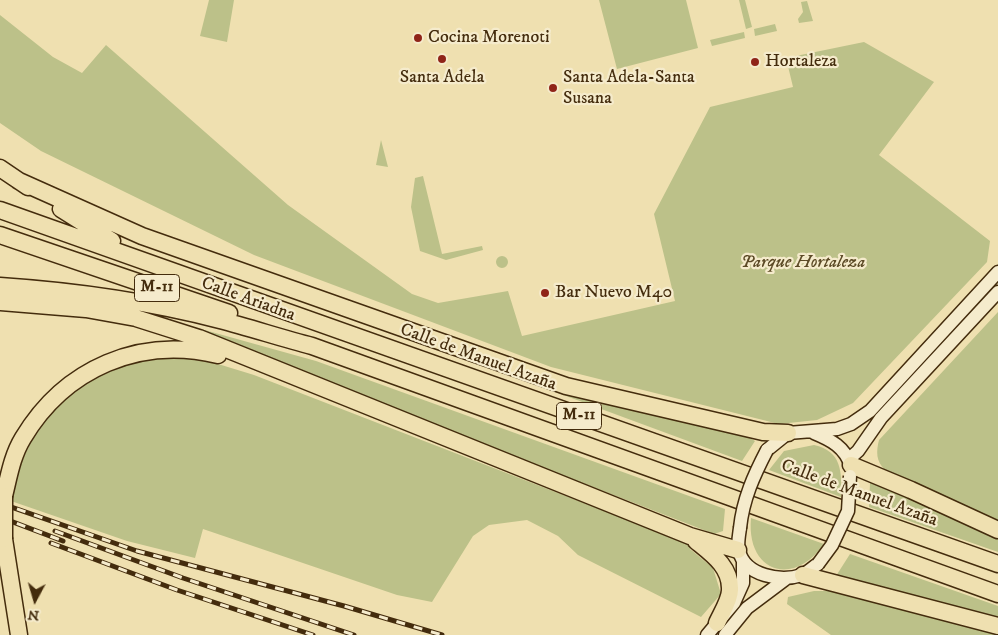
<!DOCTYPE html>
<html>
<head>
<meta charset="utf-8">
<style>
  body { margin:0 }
  #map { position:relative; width:998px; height:635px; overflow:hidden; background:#efe0b0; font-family:"IM FELL DW Pica",serif }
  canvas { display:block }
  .north { position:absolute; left:10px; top:575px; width:50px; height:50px; -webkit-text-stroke:4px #f5ebcc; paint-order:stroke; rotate:186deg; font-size:14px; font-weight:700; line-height:20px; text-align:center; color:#442c0d }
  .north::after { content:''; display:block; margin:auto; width:18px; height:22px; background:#442c0d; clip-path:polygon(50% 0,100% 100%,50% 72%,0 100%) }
</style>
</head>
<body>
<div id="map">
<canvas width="998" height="635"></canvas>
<div class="north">N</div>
</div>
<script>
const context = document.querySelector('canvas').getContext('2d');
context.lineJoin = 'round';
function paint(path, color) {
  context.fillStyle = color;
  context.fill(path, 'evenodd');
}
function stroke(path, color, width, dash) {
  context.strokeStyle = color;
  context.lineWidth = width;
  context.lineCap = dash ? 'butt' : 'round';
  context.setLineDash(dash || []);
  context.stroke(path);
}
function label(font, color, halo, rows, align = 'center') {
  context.font = font + ' "IM FELL DW Pica",serif';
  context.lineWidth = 4.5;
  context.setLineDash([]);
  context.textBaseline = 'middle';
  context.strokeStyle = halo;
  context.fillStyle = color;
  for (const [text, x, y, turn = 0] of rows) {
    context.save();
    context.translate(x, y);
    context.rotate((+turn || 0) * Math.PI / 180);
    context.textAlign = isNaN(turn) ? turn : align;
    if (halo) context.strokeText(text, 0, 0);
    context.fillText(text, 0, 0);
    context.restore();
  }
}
paint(new Path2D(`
  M209 0H234L227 42 200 36Z
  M599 0H686L698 48 617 69Z
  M739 0H745L752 27 746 29Z
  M807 1 813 21 799 23 798 19 803 12 801 2Z
  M0 15 53 57 82 73 106 45 288 205 412 294 438 303 508 291 522 336 675 301 654 214 710 107 793 87 786 58 864 42 934 82 879 155 990 241 987 262 853 403 817 420 779 424 551 367 254 255 41 151 0 123Z
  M775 24 777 31 755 36 754 29Z
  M744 32 745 38 712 46 710 40Z
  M381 140 388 167 376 165Z
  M423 176 442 254 482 246 483 250 446 260 420 251 411 207 415 178Z
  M496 262a6 6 0 1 1 12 0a6 6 0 1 1-12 0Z
  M998 312V522L885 470C876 461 876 452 879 440Z
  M183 324 316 361 725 509 723 531 714 534 217 341Z
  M175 356 205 360 254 375 692 545 690 549 713 568 721 594 701 617 578 555 558 536 527 520 489 525 473 536 432 602 397 595 203 529 195 558 127 541 11 501C19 448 54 395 104 373 127 363 150 359 175 356Z
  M539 386 600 403 707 426 746 436 755 441 742 461Z
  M814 445C842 451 842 472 841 497L769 470 784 451Z
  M875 481 998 534V552L869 507 870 483Z
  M751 518 824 544C793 588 746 572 751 518Z
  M850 554 998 606V620L836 576Z
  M814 591H836L998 633V635H831L787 604 788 597Z`), '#bcc189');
const secondary = new Path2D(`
  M814 433C831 440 845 447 851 466
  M767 450 788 433 837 429 851 424 870 411 998 272
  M849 459 858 451 881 418 998 292
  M740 528C739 535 737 545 739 551 745 576 781 582 802 575 807 573 813 567 818 564
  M707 635 734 603 743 583V560
  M725 635 747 608 787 578`);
const highway = new Path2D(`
  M0 168 28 187
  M19 181 142 236 566 386 763 432 788 433
  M61 209 112 241
  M0 210 998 564
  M0 235 229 313
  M0 286C74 291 147 301 220 320 251 328 281 338 312 346L998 594
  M0 302 86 309 136 318 199 338 690 536 738 550
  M851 465 911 490 998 530
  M4 496C9 476 12 456 23 438 65 368 140 336 218 355
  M4 539 19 635
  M696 541C712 554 731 567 730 590 730 600 721 614 717 623
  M803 575 998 626`);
stroke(secondary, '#442c0d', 15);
stroke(highway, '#442c0d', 19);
stroke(secondary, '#f5ebcc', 12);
stroke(highway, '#efe0b0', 16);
const rail = new Path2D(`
  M0 503 137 551 344 606 442 635
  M0 517 63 541
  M55 531 183 578 354 635
  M51 543 177 590 313 635`);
stroke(rail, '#442c0d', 5);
stroke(rail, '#f5ebcc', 3, [9]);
const secondaryBridge = new Path2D(`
  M740 528C743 499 754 475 767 450
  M818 564 832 545 848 511 850 476`);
const highwayBridge = new Path2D(`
  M4 496V539`);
stroke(secondaryBridge, '#442c0d', 15, []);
stroke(highwayBridge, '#442c0d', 19, []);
stroke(secondaryBridge, '#f5ebcc', 12);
stroke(highwayBridge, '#efe0b0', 16);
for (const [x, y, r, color] of [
  [418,38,5,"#8f2418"],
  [442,59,5,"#8f2418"],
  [755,62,5,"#8f2418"],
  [553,88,5,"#8f2418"],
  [545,293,5,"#8f2418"]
]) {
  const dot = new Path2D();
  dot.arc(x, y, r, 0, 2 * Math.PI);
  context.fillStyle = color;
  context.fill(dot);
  stroke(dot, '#f5ebcc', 2);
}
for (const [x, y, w] of [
  [157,288,45],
  [579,416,45]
]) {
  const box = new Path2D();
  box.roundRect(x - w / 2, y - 13.5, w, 27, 4);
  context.fillStyle = '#f5ebcc';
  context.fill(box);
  stroke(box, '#442c0d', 1);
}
label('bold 16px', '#442c0d', null, [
  ["M-11",157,288],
  ["M-11",579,416]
]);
label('18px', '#442c0d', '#f5ebcc', [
  ["Cocina Morenoti",428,38],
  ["Hortaleza",765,62],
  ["Santa Adela",442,78,"center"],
  ["Santa Adela-Santa",563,78],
  ["Susana",563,99],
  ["Bar Nuevo M40",555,293]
], 'left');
label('italic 18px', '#5c4a26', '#f5ebcc', [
  ["Parque Hortaleza",803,263]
]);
label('18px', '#442c0d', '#f5ebcc', [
  ["Calle Ariadna",248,300,20],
  ["Calle de Manuel Azaña",478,358,20],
  ["Calle de Manuel Azaña",859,494,20]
]);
</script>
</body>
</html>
